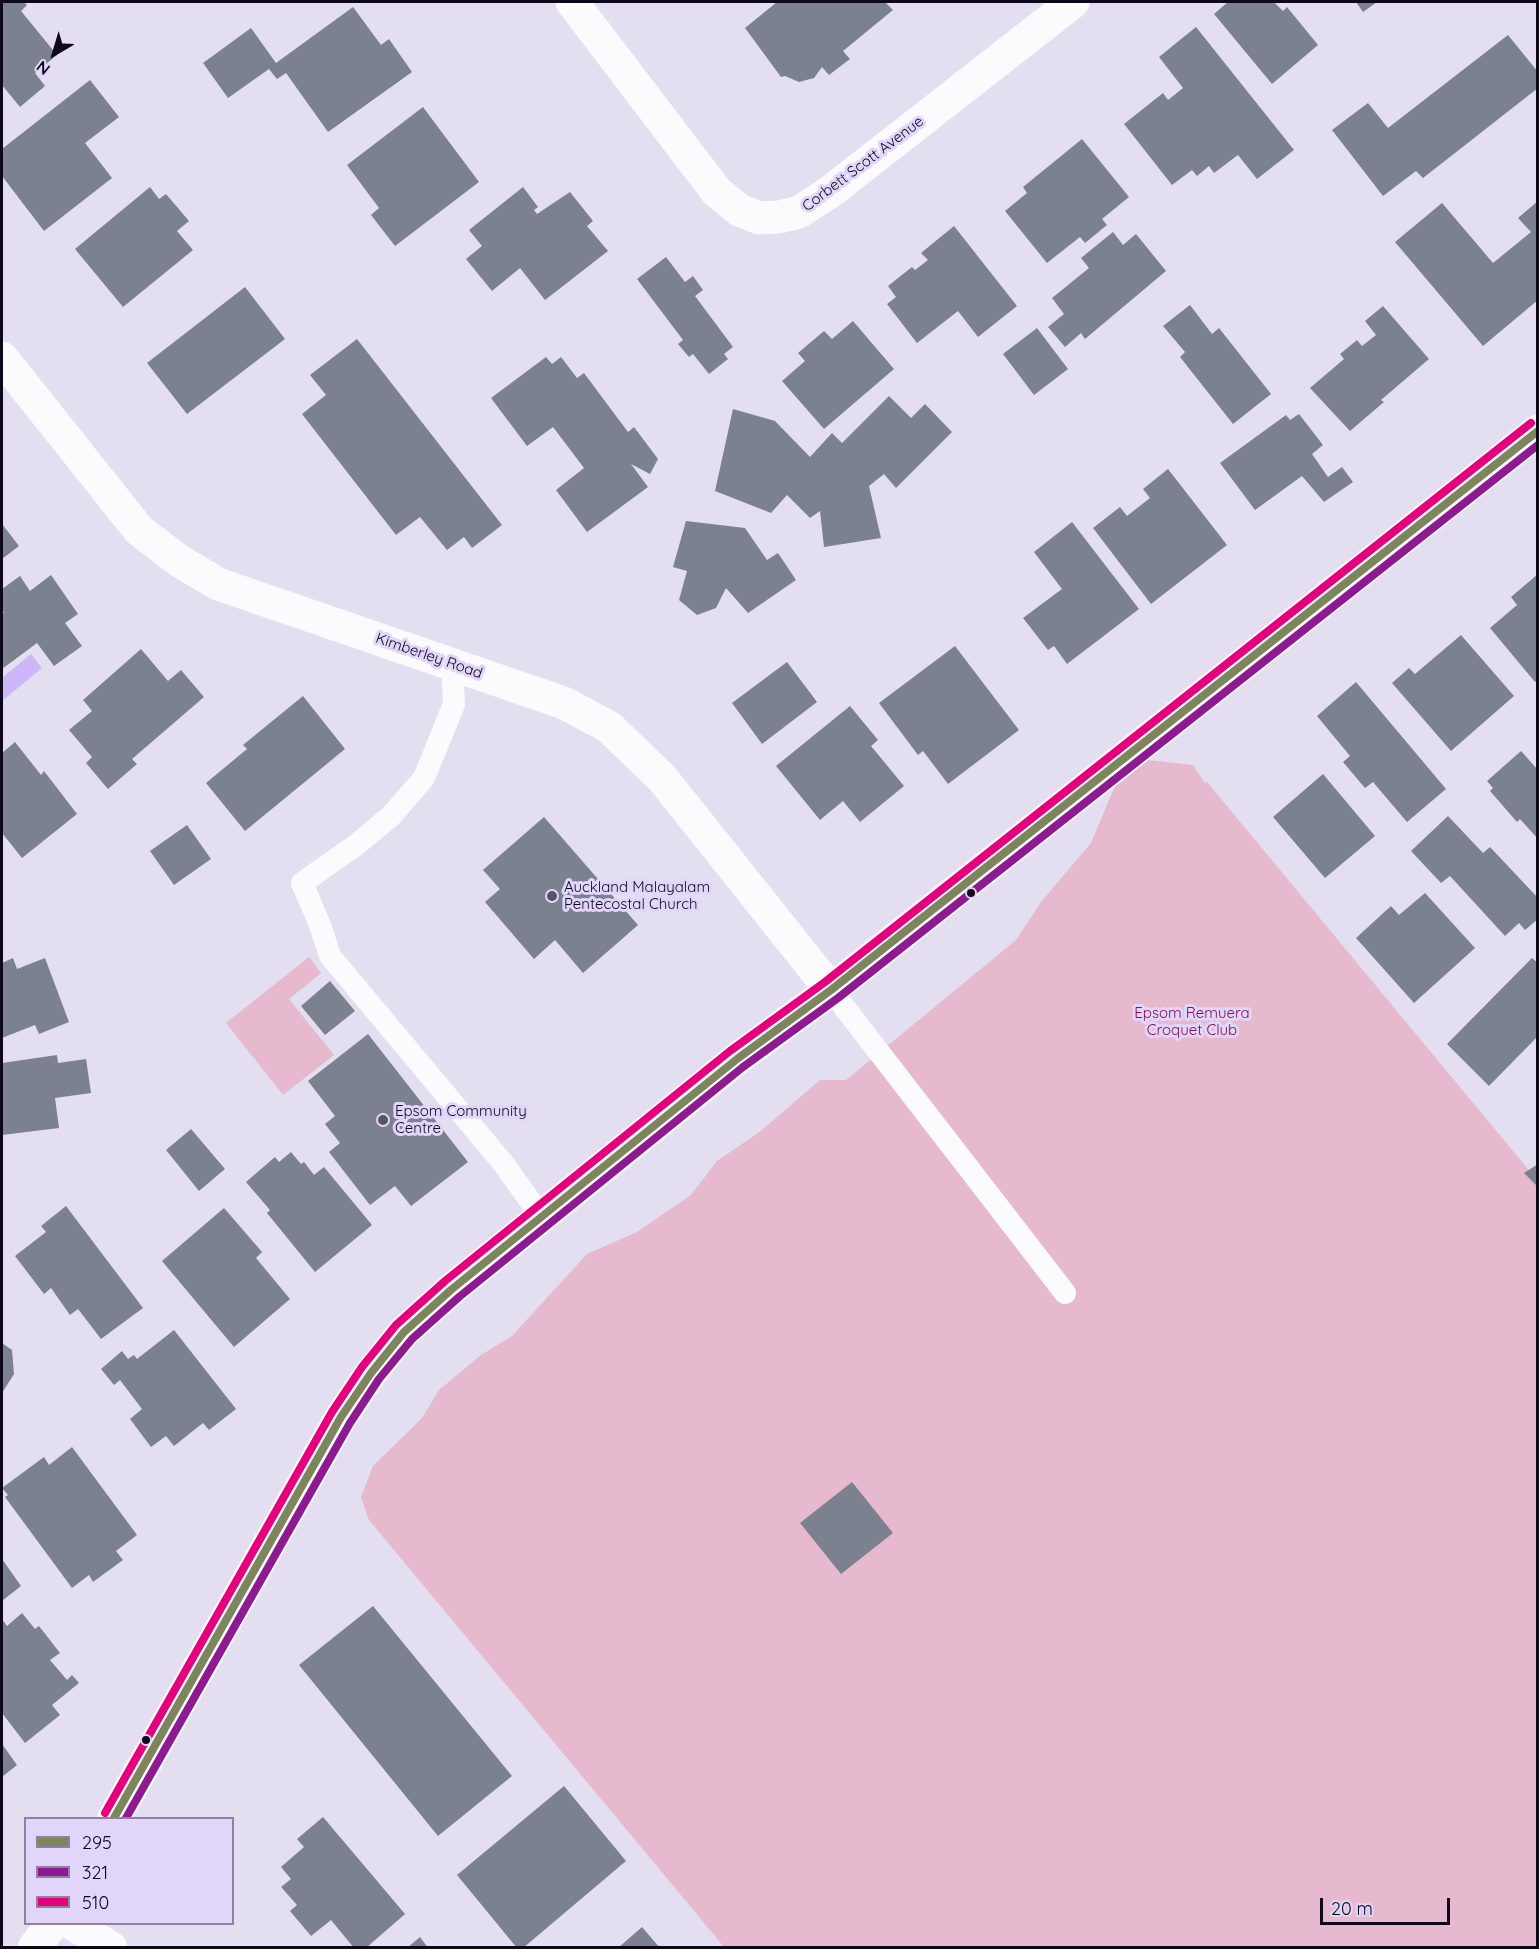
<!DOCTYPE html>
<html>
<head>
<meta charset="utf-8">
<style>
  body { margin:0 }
  #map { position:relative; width:1539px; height:1949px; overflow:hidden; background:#e4def1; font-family:Quicksand,sans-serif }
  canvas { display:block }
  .frame { position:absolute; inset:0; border:3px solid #0f071b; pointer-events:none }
  .legend { position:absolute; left:24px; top:1817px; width:210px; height:108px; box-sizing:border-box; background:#e1d6f9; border:2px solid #8d83a0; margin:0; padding:8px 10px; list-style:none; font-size:18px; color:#0f071b }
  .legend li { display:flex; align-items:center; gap:12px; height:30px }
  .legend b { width:30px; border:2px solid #8d83a0 }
  .north { position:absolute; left:24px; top:24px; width:60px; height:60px; -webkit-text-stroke:4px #e1d6f9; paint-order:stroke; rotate:218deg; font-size:16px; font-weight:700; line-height:24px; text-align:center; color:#0f071b }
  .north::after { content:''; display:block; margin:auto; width:21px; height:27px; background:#0f071b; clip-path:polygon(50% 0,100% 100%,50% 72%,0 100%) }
  .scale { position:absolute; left:1320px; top:1898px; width:130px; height:27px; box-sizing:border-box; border:3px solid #0f071b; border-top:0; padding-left:8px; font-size:18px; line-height:21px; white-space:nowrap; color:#0f071b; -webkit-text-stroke:4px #e1d6f9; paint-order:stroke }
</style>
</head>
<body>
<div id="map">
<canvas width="1539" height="1949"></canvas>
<div class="frame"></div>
<ul class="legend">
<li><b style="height:8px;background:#7c855c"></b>295</li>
<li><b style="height:8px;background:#8d1a90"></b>321</li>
<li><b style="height:8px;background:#e5007d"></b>510</li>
</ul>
<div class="north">N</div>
<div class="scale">20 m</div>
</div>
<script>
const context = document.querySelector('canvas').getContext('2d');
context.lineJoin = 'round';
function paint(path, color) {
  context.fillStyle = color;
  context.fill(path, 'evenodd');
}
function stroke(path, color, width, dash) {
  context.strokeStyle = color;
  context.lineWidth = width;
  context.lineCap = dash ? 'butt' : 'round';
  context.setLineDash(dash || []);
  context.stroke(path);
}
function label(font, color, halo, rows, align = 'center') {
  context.font = font + ' Quicksand,sans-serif';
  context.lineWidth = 6;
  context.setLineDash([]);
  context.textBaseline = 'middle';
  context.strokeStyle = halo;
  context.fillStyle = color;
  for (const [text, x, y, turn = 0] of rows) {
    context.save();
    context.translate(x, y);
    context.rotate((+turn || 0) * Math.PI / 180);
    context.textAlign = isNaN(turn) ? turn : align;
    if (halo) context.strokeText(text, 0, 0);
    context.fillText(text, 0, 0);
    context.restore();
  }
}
paint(new Path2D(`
  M1148 760 1193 765 1205 783 1207 782 1537 1180V1947H724L369 1520 361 1497 373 1466 422 1418 439 1390 481 1355 512 1336 587 1254 637 1232 691 1195 717 1161 761 1131 820 1080H846L1016 940 1041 902 1091 843 1114 788Z
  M309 957 321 973 289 999 334 1055 283 1095 226 1023Z`), '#e6b9ce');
paint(new Path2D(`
  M31 654 42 668 2 701V678Z`), '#cdb5f9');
paint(new Path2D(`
  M2 2H24L27 5 21 11 57 55 35 73 45 86 20 107 2 85Z
  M777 2H885L893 10 843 51 850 59 829 75 822 67 814 78 799 82 785 76 781 77 745 28Z
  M1228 2H1274L1283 11 1287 7 1318 45 1272 84 1214 14Z
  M1356 2H1377L1363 12Z
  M353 7 381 45 389 39 412 72 328 132 286 73 277 79 269 69 228 98 203 63 251 28 276 63Z
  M1196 27 1294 150 1257 179 1238 155 1214 173 1209 166 1197 176 1192 170 1172 185 1124 124 1163 93 1168 100 1183 88 1159 57Z
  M1508 35 1538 72V88L1423 178 1416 171 1383 196 1332 130 1368 103 1388 128Z
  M90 80 119 117 85 143 112 178 44 231 2 176V149Z
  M423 107 479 182 395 246 371 215 379 208 347 165Z
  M1082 139 1129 197 1102 219 1107 225 1085 243 1080 237 1047 263 1005 211 1027 193 1023 187Z
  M150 187 159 199 166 194 189 221 177 231 193 250 123 307 75 249Z
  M523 187 538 207 534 210 537 214 570 192 593 221 587 226 608 251 545 300 520 268 492 291 466 259 482 246 469 230Z
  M1538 201V300L1483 346 1395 242 1442 203 1493 263 1531 232 1518 218Z
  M954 226 1017 306 978 337 958 311 917 343 887 304 896 297 888 286 912 267 915 270 928 260 921 253Z
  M1113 232 1123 245 1136 234 1166 271 1085 339 1081 333 1065 347 1048 327 1064 314 1052 298 1089 268 1081 258Z
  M666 257 685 282 693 276 703 290 695 296 733 347 724 354 728 359 709 374 693 354 689 357 678 344 683 340 637 279Z
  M245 287 285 339 187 414 147 363Z
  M1190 305 1212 334 1219 328 1271 394 1233 424 1180 357 1185 352 1163 326Z
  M1383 306 1429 359 1381 400 1384 402 1350 431 1310 388 1344 359 1340 354 1357 340 1362 346 1376 335 1365 321Z
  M853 321 894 369 824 429 782 381 805 361 798 353 824 331 832 339Z
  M1037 328 1068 369 1034 395 1003 354Z
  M357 339 502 525 472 548 464 537 447 550 420 517 396 535 302 414 326 395 310 375Z
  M546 357 552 364 561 357 577 378 584 373 628 432 634 427 658 459 650 474 631 464 648 487 587 532 556 490 584 468 553 427 527 446 491 398Z
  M889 396 911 418 925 404 952 432 896 488 884 474 869 486 881 538 824 547 820 511 810 518 787 495 771 513 715 491 733 409 775 421 810 457 832 433 842 443Z
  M1299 414 1323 445 1312 454 1328 477 1342 467 1353 482 1324 502 1302 476 1255 510 1220 463 1286 415 1290 420Z
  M1168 469 1227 545 1151 604 1093 528 1120 507 1127 516 1150 498 1143 489Z
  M686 521 745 528 767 560 778 553 796 580 748 613 726 588 716 608 697 615 679 600 687 571 673 567Z
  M1072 522 1139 609 1067 664 1054 646 1048 650 1023 618 1062 589 1034 552Z
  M2 524 19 546 2 559Z
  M1538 574V680L1535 682 1490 628 1517 605 1511 597Z
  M51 575 78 614 65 623 82 646 54 666 37 643 2 669V614L4 613 2 609V589L20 576 30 591Z
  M1461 635 1514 696 1451 751 1392 683 1409 668 1415 674Z
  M955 646 1019 730 948 784 923 751 918 755 879 703Z
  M141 649 168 681 181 670 204 697 132 759 137 764 108 789 86 763 92 757 69 730 92 711 83 700Z
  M787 662 817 702 762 744 732 703Z
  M1356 682 1446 789 1407 822 1373 782 1365 788 1343 762 1350 756 1317 716Z
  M303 696 345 749 245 831 206 783 247 749 243 745Z
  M850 706 878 740 871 746 904 786 860 822 843 801 820 820 776 766Z
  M15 742 41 775 44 771 77 814 22 858 2 833V753Z
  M1521 751 1538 770V839L1520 819 1517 822 1490 791 1493 788 1487 781Z
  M1323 774 1375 836 1325 878 1273 817Z
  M1448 816 1483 853 1490 847 1538 898V919L1525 930 1519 923 1505 936 1450 876 1441 883 1411 851Z
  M544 817 638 925 583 973 555 940 534 959 485 902 500 889 483 870Z
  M187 825 211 859 174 885 150 851Z
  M1425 893 1475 948 1414 1003 1356 938 1391 906 1399 915Z
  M13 958 17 969 45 958 69 1022 39 1034 35 1025 2 1038V963Z
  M1532 958 1538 963V1036L1489 1086 1447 1044Z
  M330 981 355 1011 325 1035 301 1006Z
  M368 1034 468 1162 411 1206 395 1186 370 1205 329 1152 340 1143 325 1124 335 1116 308 1081Z
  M57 1055 58 1063 86 1059 91 1093 55 1098 59 1128 2 1135V1063Z
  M191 1129 225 1169 199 1191 166 1150Z
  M291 1152 301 1164 304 1162 314 1175 324 1167 372 1225 315 1272 267 1213 270 1210 246 1182 275 1157 279 1162Z
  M1538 1164V1187L1524 1173Z
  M66 1206 143 1308 101 1339 78 1309 70 1315 51 1288 44 1294 15 1256 46 1232 41 1226Z
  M224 1208 262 1252 256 1258 290 1299 234 1347 162 1261Z
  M174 1330 236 1409 209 1430 203 1423 174 1446 166 1436 151 1447 130 1419 142 1409 120 1380 114 1385 101 1369 122 1351 128 1359 134 1355 137 1359Z
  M2 1343 12 1350 14 1374 2 1393Z
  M72 1447 137 1535 116 1551 123 1560 93 1582 89 1575 72 1588 5 1497 8 1495 2 1488 44 1457 49 1465Z
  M852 1482 893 1533 841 1574 800 1523Z
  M2 1559 21 1586 2 1601Z
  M373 1606 512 1776 438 1836 299 1665Z
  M22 1613 35 1629 39 1626 60 1653 50 1660 67 1680 72 1675 79 1683 52 1705 60 1715 25 1743 2 1713V1619L7 1626Z
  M2 1744 17 1765 2 1777Z
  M564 1786 626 1861 523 1948H517L457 1875Z
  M323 1817 405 1914 366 1948H354L331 1920 311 1936 290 1911 297 1905 281 1887 291 1879 281 1867 304 1847 297 1839Z
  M642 1927 660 1948H618Z
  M420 1937 428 1948H407Z`), '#7b818f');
stroke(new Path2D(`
  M452 664 454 704 424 778 391 816 356 845 302 883 320 925 330 956 503 1163 541 1216
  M831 990 1065 1293`), '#fbfafd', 22);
stroke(new Path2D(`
  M572 2 717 192 739 210 759 218 779 217 799 212 830 192 1073 2
  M2 358 139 530 178 560 218 584 564 703 609 727 662 778 831 990
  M73 1924 111 1948`), '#fbfafd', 33);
stroke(new Path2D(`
  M114 1818 341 1417 371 1373 404 1332 452 1289 737 1059 831 990 1538 431
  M34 1948 52 1924`), '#fbfafd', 33);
stroke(new Path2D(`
  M114 1818 341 1417 371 1373 404 1332 452 1289 737 1059 831 990 1538 431`), '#7c855c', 8);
stroke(new Path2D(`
  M126 1818 350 1423 379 1379 412 1339 459 1297 743 1067 838 998 1538 445`), '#8d1a90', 8);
stroke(new Path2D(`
  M105 1813 332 1412 362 1367 396 1325 445 1281 730 1051 825 982 1531 423`), '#e5007d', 8);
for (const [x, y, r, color] of [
  [971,893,5,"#0f071b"],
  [552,896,6,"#5a5266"],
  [383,1120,6,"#5a5266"],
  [146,1740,5,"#0f071b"]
]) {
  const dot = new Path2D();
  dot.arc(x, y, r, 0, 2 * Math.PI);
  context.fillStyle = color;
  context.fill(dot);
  stroke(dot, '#e1d6f9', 2);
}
label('15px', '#0f071b', '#e1d6f9', [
  ["Corbett Scott Avenue",863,164,-37],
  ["Kimberley Road",429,656,19]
]);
label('15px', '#0f071b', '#e1d6f9', [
  ["Auckland Malayalam",564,887],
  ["Pentecostal Church",564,904],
  ["Epsom Community",395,1111],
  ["Centre",395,1128]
], 'left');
label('15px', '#880f48', '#e1d6f9', [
  ["Epsom Remuera",1192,1013],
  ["Croquet Club",1192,1030]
]);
</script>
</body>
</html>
